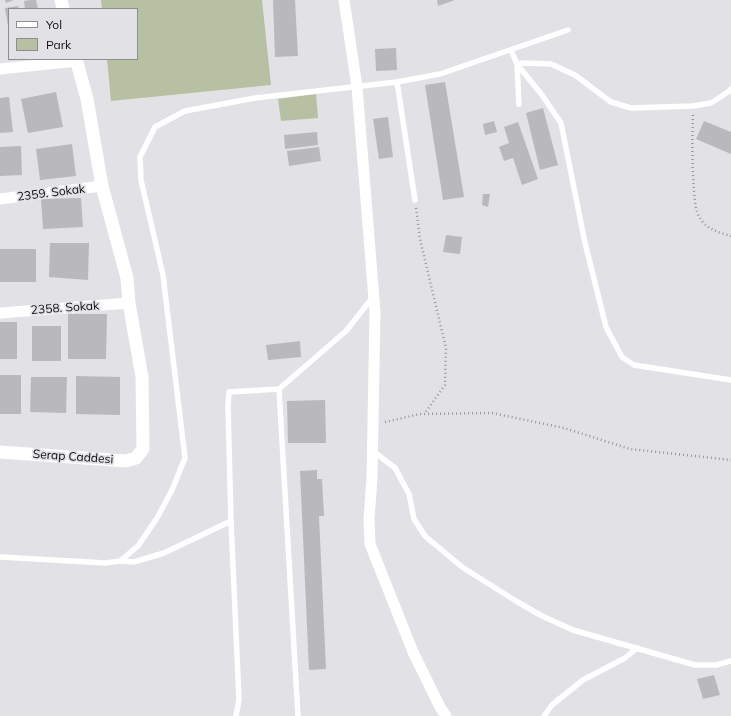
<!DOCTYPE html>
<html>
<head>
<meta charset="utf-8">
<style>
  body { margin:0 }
  #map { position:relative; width:731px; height:716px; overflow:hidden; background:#e2e1e6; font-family:Mulish,sans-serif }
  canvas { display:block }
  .legend { position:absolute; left:8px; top:8px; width:130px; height:52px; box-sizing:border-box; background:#e2e1e6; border:1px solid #8e8d91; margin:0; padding:5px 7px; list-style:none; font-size:12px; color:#0f0f11 }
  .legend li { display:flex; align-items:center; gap:8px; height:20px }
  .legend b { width:20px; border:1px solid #8e8d91 }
</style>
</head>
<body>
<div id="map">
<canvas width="731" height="716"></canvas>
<ul class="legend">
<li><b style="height:5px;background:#fff"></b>Yol</li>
<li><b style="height:11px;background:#b7c0a3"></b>Park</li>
</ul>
</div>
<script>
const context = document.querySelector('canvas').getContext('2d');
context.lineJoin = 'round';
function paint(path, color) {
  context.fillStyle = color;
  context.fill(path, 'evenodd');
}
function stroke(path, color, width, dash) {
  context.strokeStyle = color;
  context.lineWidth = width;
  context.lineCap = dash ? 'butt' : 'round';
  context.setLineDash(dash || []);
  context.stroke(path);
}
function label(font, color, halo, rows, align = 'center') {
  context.font = font + ' Mulish,sans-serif';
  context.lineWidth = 3.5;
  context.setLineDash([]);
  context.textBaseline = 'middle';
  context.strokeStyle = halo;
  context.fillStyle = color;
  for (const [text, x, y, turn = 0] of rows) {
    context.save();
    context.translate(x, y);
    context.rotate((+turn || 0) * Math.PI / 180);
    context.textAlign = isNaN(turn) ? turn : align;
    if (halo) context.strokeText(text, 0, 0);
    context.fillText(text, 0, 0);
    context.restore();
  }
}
paint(new Path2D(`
  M101 0H262L271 85 111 101 107 59H137V9H102Z
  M316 94 318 118 281 121 278 99Z`), '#b7c0a3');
paint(new Path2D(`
  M5 0H14L6 3Z
  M31 0H36L38 9H25L24 1Z
  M273 0H295L298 56 275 57Z
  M437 0H455L438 6Z
  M18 6 19 9H9V26H8L5 8Z
  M396 48 397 70 376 71 375 49Z
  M445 82 464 197 443 200 425 85Z
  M56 92 63 127 28 133 21 99Z
  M9 97 13 132 0 133V98Z
  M543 108 558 165 540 170 526 113Z
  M388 117 393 157 379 159 373 119Z
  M494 121 497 132 485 135 483 124Z
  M704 121 731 132V154L696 139Z
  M518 122 538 179 522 185 513 158 504 161 499 147 509 143 504 127Z
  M317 132 318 145 285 149 284 135Z
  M72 144 76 176 40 180 36 149Z
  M21 146 22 175 0 176V147Z
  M319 147 321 161 289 166 287 151Z
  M483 194H490L488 207 482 205Z
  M81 198 83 227 43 229 41 199Z
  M446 235 462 237 460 254 443 252Z
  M50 243H89L88 280 49 277Z
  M0 249H36V282H0Z
  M68 314H107L106 359H68Z
  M0 322H17V359H0Z
  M32 326H61V361H32Z
  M300 341 301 357 268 360 266 345Z
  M0 375H21V414H0Z
  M76 376 120 377V415L76 414Z
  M31 377H67L66 413 30 412Z
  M325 400 326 443H288L287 401Z
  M317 470V479H322L324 516H319L326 669 309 670 300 471Z
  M714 675 720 695 703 699 697 679Z`), '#b9b8bd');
stroke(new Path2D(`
  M693 115C692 140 692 166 694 191 695 200 695 211 700 218 706 229 720 233 731 236
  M416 208 420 239 446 348 445 385 425 413
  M385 422 420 414 492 413 564 428 630 449 731 460`), '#96969a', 2.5, [1, 3]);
stroke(new Path2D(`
  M511 50 517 64 519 104
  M397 82 415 200
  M731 89 728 92 711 103 693 106 631 108 611 102 575 75 551 64 524 63 517 64 542 95 561 123 585 243 606 327 622 357 634 365 731 380
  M373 451 395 468 409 494 414 519 425 536 462 567 516 601 542 616 573 630 695 665H716L731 661
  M0 557 106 563 120 561 138 546 157 518 172 490 185 458 163 275 141 180 140 157 155 127 185 111 255 98 397 82 440 74 568 30
  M120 561 134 562 164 553 231 521
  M236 716 239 700 231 521 228 406 229 392 279 389
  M298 716 279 389 346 331 373 297
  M544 716 552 705 583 680 625 658 637 648`), '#fff', 5.5);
stroke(new Path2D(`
  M344 0 357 87 375 312 372 478 369 519 370 544 413 652 440 707 446 716
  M0 69 77 61
  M0 199 102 186
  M0 313 129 303`), '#fff', 11);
stroke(new Path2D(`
  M61 0 63 9
  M0 452 126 461 136 458 143 449 142 377 129 303 127 278 102 186 87 99 76 59`), '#fff', 13);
label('12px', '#0f0f11', '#e2e1e6', [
  ["2359. Sokak",51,193,-7],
  ["2358. Sokak",65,308,-4],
  ["Serap Caddesi",73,457,4]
]);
</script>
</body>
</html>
